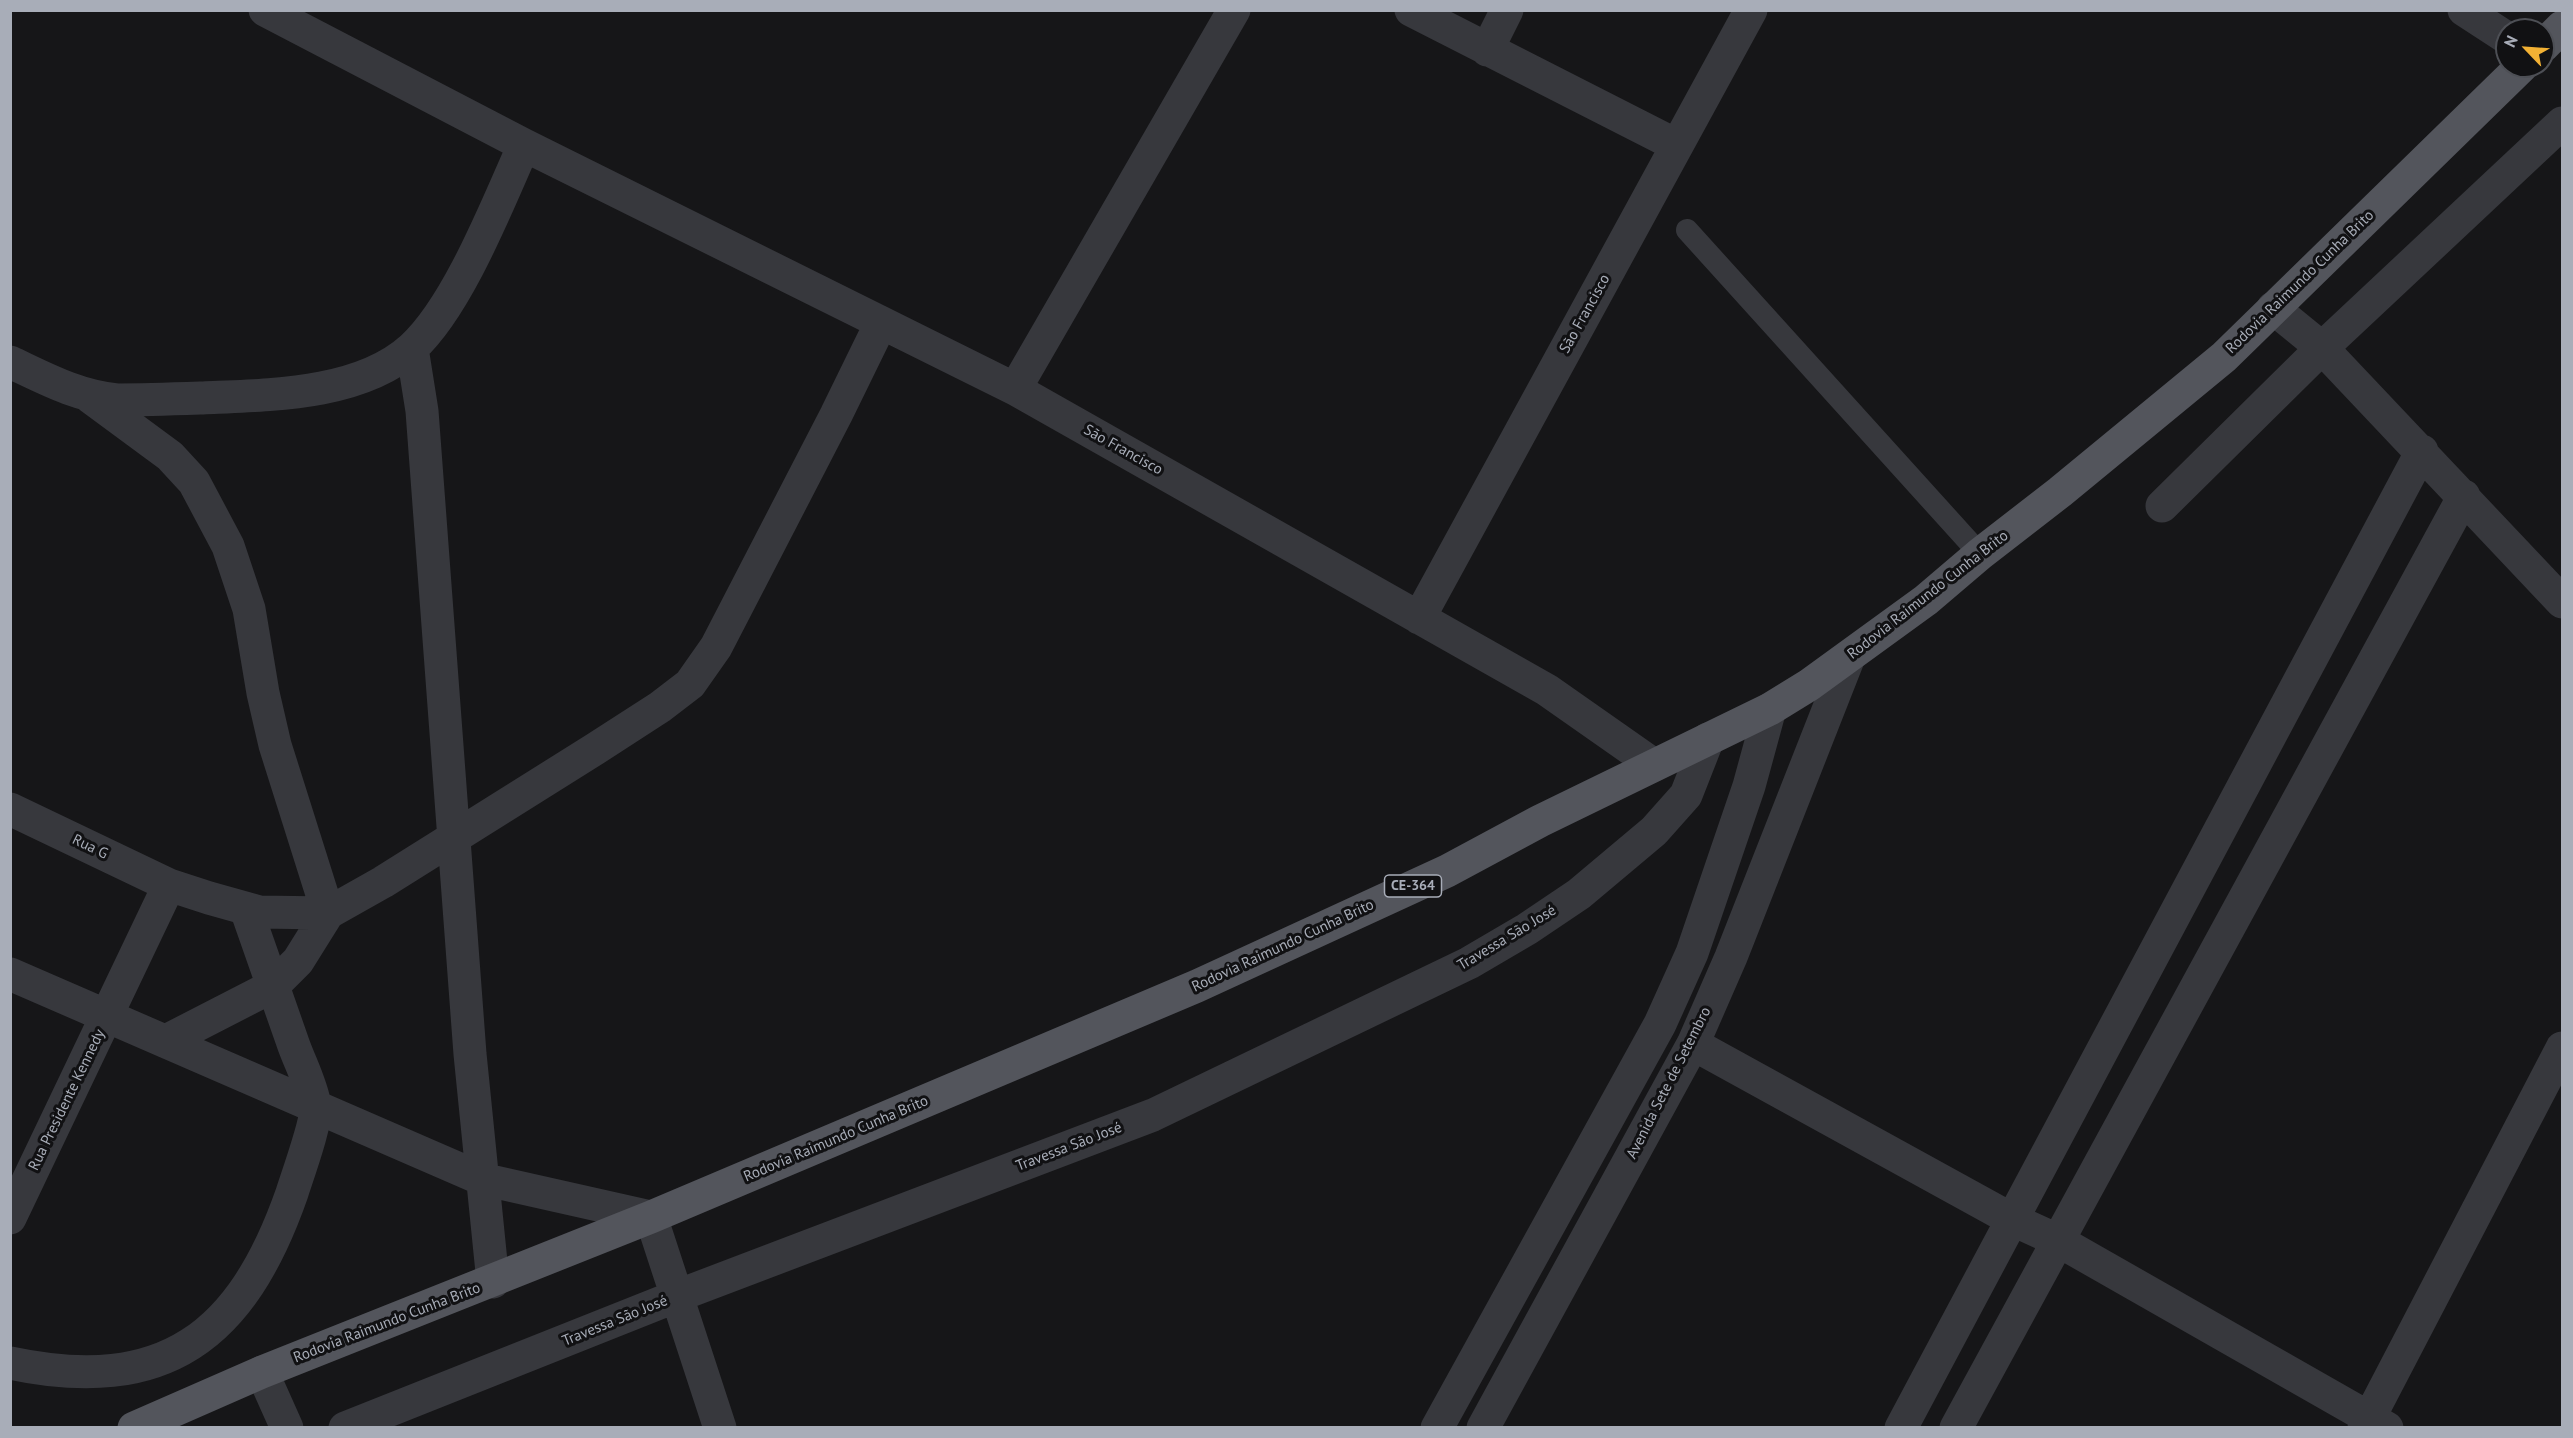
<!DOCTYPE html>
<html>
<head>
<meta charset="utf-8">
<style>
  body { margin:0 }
  #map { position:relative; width:2573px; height:1438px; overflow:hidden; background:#161618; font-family:"PT Sans",sans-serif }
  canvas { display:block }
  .frame { position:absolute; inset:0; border:12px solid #a8adb8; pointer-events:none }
  .north { position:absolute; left:2495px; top:18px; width:60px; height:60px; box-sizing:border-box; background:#111113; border:2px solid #4d4f55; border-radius:50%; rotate:295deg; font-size:16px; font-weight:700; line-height:24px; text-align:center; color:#a8adb8 }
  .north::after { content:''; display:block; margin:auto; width:21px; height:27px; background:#f2b134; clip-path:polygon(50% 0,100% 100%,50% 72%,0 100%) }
</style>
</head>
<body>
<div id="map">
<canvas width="2573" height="1438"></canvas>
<div class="frame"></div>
<div class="north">N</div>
</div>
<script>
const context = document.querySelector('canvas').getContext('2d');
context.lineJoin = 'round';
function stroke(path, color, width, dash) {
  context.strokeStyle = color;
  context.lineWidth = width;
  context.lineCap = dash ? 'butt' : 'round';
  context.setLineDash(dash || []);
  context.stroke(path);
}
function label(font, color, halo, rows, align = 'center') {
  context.font = font + ' "PT Sans",sans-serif';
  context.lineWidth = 6;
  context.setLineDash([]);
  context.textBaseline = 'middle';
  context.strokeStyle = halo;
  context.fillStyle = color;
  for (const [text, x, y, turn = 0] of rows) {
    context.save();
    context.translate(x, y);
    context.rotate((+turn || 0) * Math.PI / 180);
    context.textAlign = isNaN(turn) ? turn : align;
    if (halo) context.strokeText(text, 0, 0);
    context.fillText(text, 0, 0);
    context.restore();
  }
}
stroke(new Path2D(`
  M1687 230 1980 554`), '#37383d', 22);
stroke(new Path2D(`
  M265 10 524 145 1015 389 1547 690 1654 765
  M1411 10 1676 145
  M2464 10 2507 38
  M1487 50 1507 10
  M2273 308 2322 348 2562 602
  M412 348 422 411 470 1054 493 1282
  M10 362C46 379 77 396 117 400 146 400 174 399 203 398 270 395 360 395 412 348 458 306 498 203 524 145
  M1015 389 1234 10
  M90 397 170 456 194 482 228 546 249 609 263 693 275 745 328 913 298 961 273 986 166 1041
  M2162 506 2322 348 2562 123
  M1419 618 1751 10
  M10 809 169 885 209 898 259 912 328 913 383 882 595 749 660 707 690 684 716 647 836 415 881 323
  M10 974 482 1179 651 1217 720 1428
  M1693 1044 2011 1219 2057 1240 2387 1428
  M10 1218 169 885
  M10 1363C165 1396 242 1336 292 1193 297 1177 318 1119 315 1106 312 1086 301 1065 294 1046 278 1001 262 955 246 909
  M262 1372 287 1428
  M345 1428 677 1296 1153 1115 1469 963 1527 929 1579 894 1654 831 1686 795 1708 739
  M1437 1428 1660 1024 1692 953 1749 786 1770 709
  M1483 1428 1693 1044 1731 957 1849 657
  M1901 1428 2422 451
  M1956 1428 2464 496
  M2364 1428 2562 1048`), '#37383d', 33);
stroke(new Path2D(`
  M2543 46 2562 27
  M134 1428 262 1372 651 1217 1197 986 1447 871 1540 821 1770 709 1809 685 1926 600 1980 554 2060 492 2224 357 2522 66`), '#53555c', 33);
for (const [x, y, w] of [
  [1413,886,57]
]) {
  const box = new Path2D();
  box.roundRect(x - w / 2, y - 11, w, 22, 4.5);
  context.fillStyle = '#111113';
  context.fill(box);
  stroke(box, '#a8adb8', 1.5);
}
label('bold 14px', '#a8adb8', null, [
  ["CE-364",1413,886]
]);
label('15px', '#a8adb8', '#111113', [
  ["Rodovia Raimundo Cunha Brito",2300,282,-44],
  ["São Francisco",1585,314,-61],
  ["São Francisco",1123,450,29],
  ["Rodovia Raimundo Cunha Brito",1928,595,-38],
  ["Rua G",90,847,26],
  ["Travessa São José",1507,938,-31],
  ["Rodovia Raimundo Cunha Brito",1283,946,-25],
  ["Avenida Sete de Setembro",1669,1083,-63],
  ["Rua Presidente Kennedy",67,1100,-64],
  ["Rodovia Raimundo Cunha Brito",836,1139,-23],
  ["Travessa São José",1069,1147,-21],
  ["Travessa São José",615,1321,-22],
  ["Rodovia Raimundo Cunha Brito",387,1323,-21]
]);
</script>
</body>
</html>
